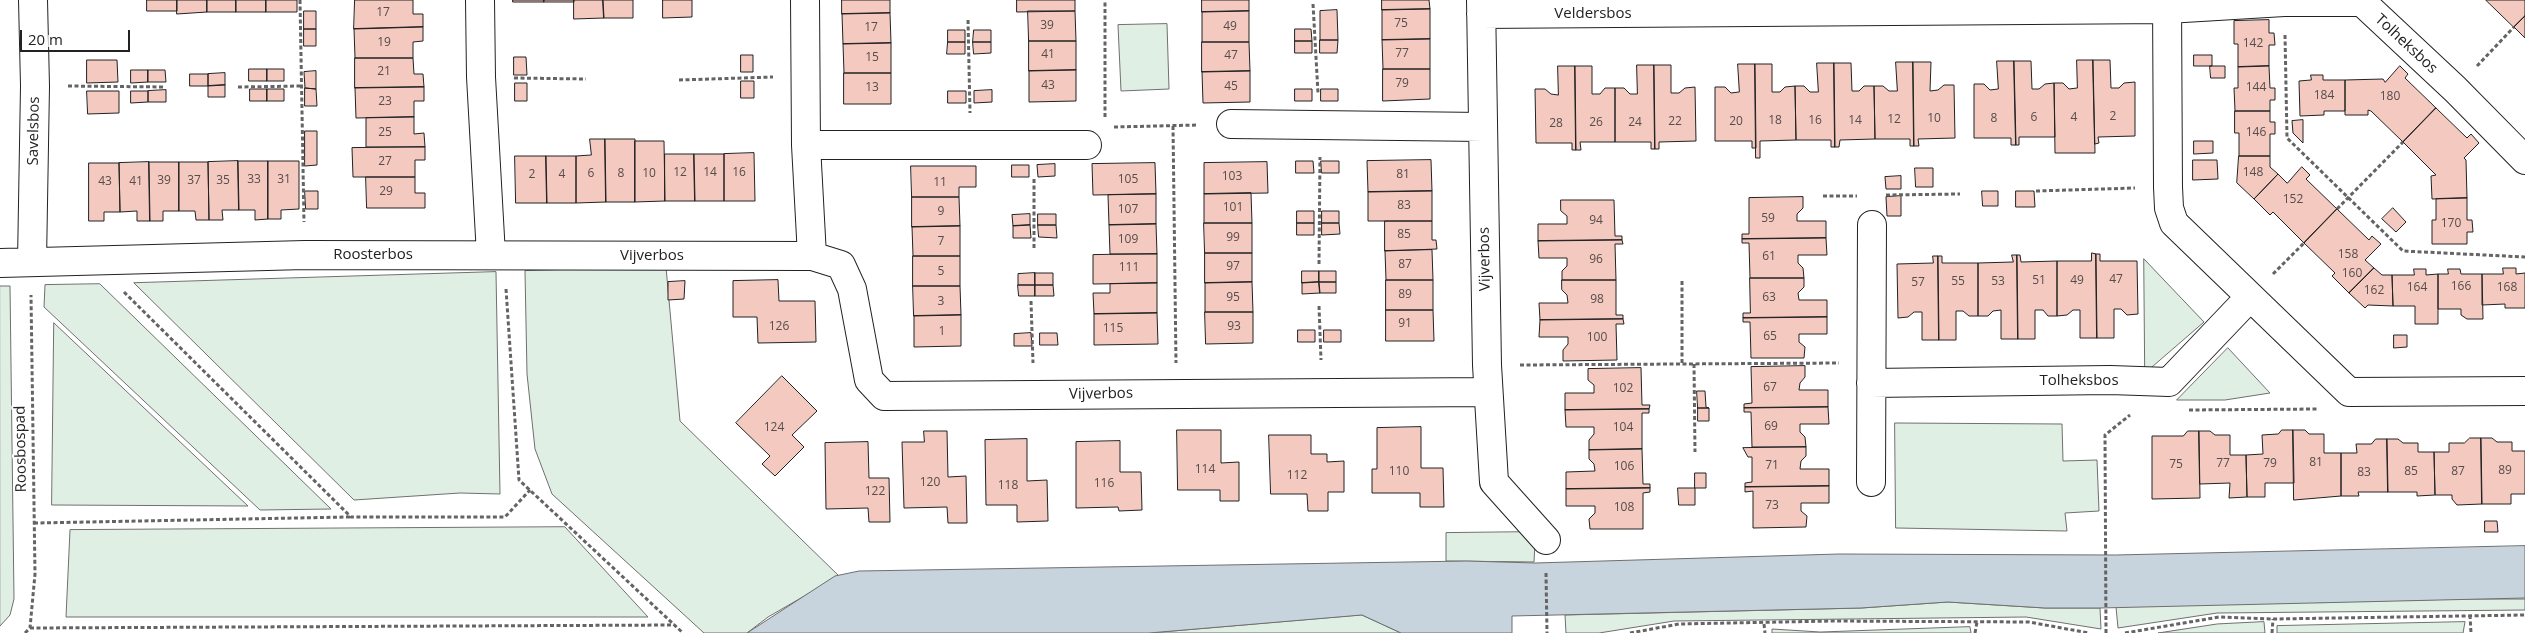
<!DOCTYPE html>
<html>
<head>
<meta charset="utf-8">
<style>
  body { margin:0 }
  #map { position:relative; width:2525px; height:633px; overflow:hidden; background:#fff; font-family:"Open Sans",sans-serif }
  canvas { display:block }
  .scale { position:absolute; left:20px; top:30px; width:110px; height:22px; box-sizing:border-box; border:2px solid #222; border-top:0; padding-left:6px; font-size:15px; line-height:18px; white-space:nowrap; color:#222; -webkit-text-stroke:4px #fff; paint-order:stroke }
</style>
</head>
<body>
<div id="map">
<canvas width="2525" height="633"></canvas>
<div class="scale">20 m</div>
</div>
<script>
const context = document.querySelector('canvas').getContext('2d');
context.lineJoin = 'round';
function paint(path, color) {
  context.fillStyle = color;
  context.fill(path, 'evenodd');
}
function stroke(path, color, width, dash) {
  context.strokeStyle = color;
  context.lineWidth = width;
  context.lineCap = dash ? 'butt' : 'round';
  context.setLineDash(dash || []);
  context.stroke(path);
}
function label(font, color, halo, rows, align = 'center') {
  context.font = font + ' "Open Sans",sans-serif';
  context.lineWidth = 4;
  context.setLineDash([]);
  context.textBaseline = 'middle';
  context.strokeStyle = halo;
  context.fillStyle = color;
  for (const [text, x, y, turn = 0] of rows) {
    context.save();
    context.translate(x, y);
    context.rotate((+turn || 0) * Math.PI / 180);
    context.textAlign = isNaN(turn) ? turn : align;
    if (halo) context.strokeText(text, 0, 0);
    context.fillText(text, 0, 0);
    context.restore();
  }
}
const green = new Path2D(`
  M1167 24 1169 89 1121 91 1118 25Z
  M2144 259 2204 322 2145 373Z
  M666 267 680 421 839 576 768 617 747 633H704L552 494 535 449 527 374 525 271Z
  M496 272 500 494 460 493 354 500 134 283Z
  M100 284 331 509 260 510 44 307 45 285Z
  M0 286H10L14 599 10 615 0 626Z
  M54 323 248 506 52 505Z
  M2228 348 2270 393 2225 400H2177Z
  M1895 423 2062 424 2063 461 2097 460 2099 511 2065 513 2067 531 1896 528Z
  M565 527 648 617H66L70 530Z
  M1527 532 1535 543 1534 562 1446 561V533Z
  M2460 599H2525V610L2217 613 2118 628 2116 607Z
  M1948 602 2045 608H2100L2101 629 2026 617 1674 621 1599 633H1566L1565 615 1861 608Z
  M1362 615 1401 633H1149Z
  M2264 622 2265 633H2158L2217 624Z
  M2465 622 2463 633H2277V626Z
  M1970 627 1971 633H1772V629L1820 632Z`);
paint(green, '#e0efe3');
stroke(green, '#6f6f6f', 1);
const water = new Path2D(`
  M2525 546V598L2100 608H2045L1948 602 1861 608 1512 616V633H1401L1362 615 1149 633H747L835 576 859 571 1467 561 1535 563 1839 554 2115 555Z`);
paint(water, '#c7d3dd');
stroke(water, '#6f6f6f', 1);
const building = new Path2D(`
  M147 0H177V11H147Z
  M177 0H207V12L177 14Z
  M207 0H236V12H207Z
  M236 0H266V12H236Z
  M266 0H297V12H266Z
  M355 0H413V14H423V27L354 29Z
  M513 0H544V2H513Z
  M544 0H574V2H544Z
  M574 0H603L604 18 574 19Z
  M603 0H633V18H604Z
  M663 0H692V17L663 18Z
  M842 0H890V13L842 14Z
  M1017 0H1075V11L1017 12Z
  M1202 0H1249V11L1202 12Z
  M1382 0H1429L1430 9 1382 10Z
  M2486 0H2525V16L2514 27Z
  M1430 9V39L1382 40V10Z
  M1337 10 1338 40H1320V11Z
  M304 11H316V29H304Z
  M1028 11H1075L1076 41H1029Z
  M1249 11V42H1202V12Z
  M890 13 891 43 843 44 842 14Z
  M2525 16V38L2514 27Z
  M2269 20V33H2274L2275 45H2269V66L2238 67V44H2234V21Z
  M423 27V41L413 42V58H355L354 29Z
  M304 29H316V46H304Z
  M1295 29H1311L1312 41H1295Z
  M948 30H965V42H948Z
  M974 30H991V42H973Z
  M1430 39V69H1383L1382 40Z
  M1320 40H1338L1337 53H1320Z
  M1029 41H1076V70L1029 71Z
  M1295 41H1312V53H1295Z
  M948 42H965V54H947Z
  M973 42H991V53L974 54Z
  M1202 42H1249L1250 71 1202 72Z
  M891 43V73H844L843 44Z
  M741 55H753V72H741Z
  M2194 55H2212V66H2194Z
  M514 57H526L527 75H514Z
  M355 58H413L414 74H423L424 87 355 88Z
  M87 60H117L118 82 87 83Z
  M2077 60H2093L2095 153H2055L2054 83H2063L2069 89 2077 88Z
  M2093 60H2110L2111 88H2119L2124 83 2135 82V136L2098 137 2099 143 2095 144Z
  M1997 61H2014L2016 145H2011V138H1974V84H1984L1990 90 1998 89Z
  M2014 61H2031L2032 89H2039L2045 84 2054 83 2055 137H2019V145H2016Z
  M1896 62H1913L1914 146H1910V139H1875L1874 86H1883L1889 91H1897Z
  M1913 62H1931L1930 91 1938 90 1944 85H1954L1955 138 1918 139 1919 146H1914Z
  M1817 63H1834L1835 147H1831V140H1796L1795 86H1804L1810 92H1818Z
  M1834 63H1851L1852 91H1859L1864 86H1874L1875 139 1840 140 1839 147H1835Z
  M1738 64H1755L1756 148H1752V141H1715V87H1725L1731 93 1739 92Z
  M1755 64H1772V92H1780L1785 87 1795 86 1796 140 1760 141V158H1756Z
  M1637 65H1654L1655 149H1651V142H1615V88H1624L1630 94H1637Z
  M1654 65H1671V93H1679L1685 88 1695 87 1696 141 1659 142V149H1655Z
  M1558 66H1575L1576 150H1572V143H1536L1535 89H1545L1551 94 1558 95Z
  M1575 66H1592V94H1600L1605 88H1615V142H1580L1581 150H1576Z
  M2210 66H2225V78H2211Z
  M2269 66 2270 88H2275V100H2270V111H2235L2234 88H2238V67Z
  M2400 66 2408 74 2405 78 2436 108 2403 142 2371 111 2368 110V115H2345V80L2383 79 2385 82Z
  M249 69H267V81H249Z
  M267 69H284V81H267Z
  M1383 69H1430V99L1383 101Z
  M131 70H148V82L131 83Z
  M148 70H165L166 82H148Z
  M1076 70V101L1029 102V71Z
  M316 71V89L305 88 304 72Z
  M1250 71V102L1203 103 1202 72Z
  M225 73V85L208 86V74Z
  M844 73H891V104H844Z
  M190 74H208V86H190Z
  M2311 75H2323V80H2345V111H2324V115L2300 116 2299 81 2311 80Z
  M741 81H754V98H741Z
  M515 83H527V101H515Z
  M225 85V97H208V86Z
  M424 87V101H414V117L356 118 355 88Z
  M305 88 316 89 317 106H305Z
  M250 89H267V101H250Z
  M267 89H284V101H267Z
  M1295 89H1312V101H1295Z
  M1321 89H1338V101H1321Z
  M166 90V102H148V91Z
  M992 90V102L974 103V91Z
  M87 91H119V113L88 114Z
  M131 91H148V102L131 103Z
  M948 91H966V103H948Z
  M2436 108 2467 138 2471 134 2479 143 2464 158 2466 160 2467 198 2432 199 2431 176 2436 175 2403 142Z
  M2235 111H2270V122H2275V134H2270V156H2239V133H2235Z
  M414 117V134L424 133 425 147H366V118Z
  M2303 120V143L2293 133 2292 121Z
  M305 131H317V165L305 166Z
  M590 139H605L606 202 576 203V156L591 155Z
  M605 139H635V202H606Z
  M635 141H664L665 201 635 202Z
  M2194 141H2213V153L2194 154Z
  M425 147V160H415V177H353L352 148Z
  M754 153 755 201H724V154Z
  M665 154H694L695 201H665Z
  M694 154H724V201H695Z
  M515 156H546L547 203H516Z
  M546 156H576V203H547Z
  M2239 156H2270V167L2278 174 2254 199 2237 183Z
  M1431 160 1432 191 1368 192 1367 161Z
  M2193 160H2217L2218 179 2193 180Z
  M238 161H268V219L255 220V210H239Z
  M238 161 239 210H222L223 220H209L208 162Z
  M268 161H299V209L281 210V219H268Z
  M1296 161H1313L1314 173H1296Z
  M1321 161H1339V173H1322Z
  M149 162 150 221H137V211L120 212 119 163Z
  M149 162H179V211H163V221H150Z
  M179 162H208L209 220H196L195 211H179Z
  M1267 162 1268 193 1204 194V163Z
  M89 163H119L120 212H104V221H89Z
  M1155 163 1156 194 1093 195 1092 164Z
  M1055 164V176L1038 177 1037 165Z
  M1012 165H1029V177H1012Z
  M911 166H976V187H959V197H912Z
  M2302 167 2310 175 2306 179 2337 209 2304 243 2273 212 2270 215 2254 199 2278 174 2287 183Z
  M1915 168H1933V187H1916Z
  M1901 176V189H1886L1885 177Z
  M366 177H415V193H425V208H367Z
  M305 191H318V209H306Z
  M1432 191V221H1368V192Z
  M1982 191H1998V206H1983Z
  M2016 191H2034L2035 207H2016Z
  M1251 193 1252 223H1204V194Z
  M1156 194V224L1109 225 1108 195Z
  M1901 196V216H1887L1886 197Z
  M912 197H959L960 226 912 227Z
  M1803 197V208L1797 214V221H1826V238L1742 239V234H1749V198Z
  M2467 198V220H2472L2473 232H2467V244H2432V220H2436V199Z
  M1561 200H1614L1615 236H1622V240L1538 241V224H1567V216L1561 211Z
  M2393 208 2406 222 2396 232 2382 219Z
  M2337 209 2369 240 2372 236 2381 244 2365 260 2374 268 2349 293 2332 276 2335 273 2304 243Z
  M1297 211H1314V223H1297Z
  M1322 211H1339V223H1322Z
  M1030 214V225L1013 226 1012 215Z
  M1038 214H1056V225H1038Z
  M1385 221H1432V240H1436L1437 249 1385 251Z
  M1204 223H1252V253H1205Z
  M1297 223H1314V235H1297Z
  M1322 223H1339L1340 234 1322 235Z
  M1156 224 1157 254H1110L1109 225Z
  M1030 225 1031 238H1013V226Z
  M1038 225H1056L1057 238 1039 237Z
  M960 226V256H913L912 227Z
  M1826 238 1827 255H1798V263L1803 268 1804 278H1750L1749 243H1742V239Z
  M1622 240 1623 244H1615L1616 280H1562V271L1567 266V258H1539L1538 241Z
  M1432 250 1433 280H1386L1385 251Z
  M1205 253H1252V282L1205 283Z
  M2092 253 2096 254 2097 338H2080V310H2073L2067 315 2057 316V261H2091Z
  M1157 254V283L1093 284V255Z
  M2096 254H2100V261H2137L2138 314 2127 315 2121 309H2114V338H2097Z
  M2012 255H2017L2018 339H2001V310L1993 311 1988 316H1978V263L2013 262Z
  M2017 255H2020L2021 262 2057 261V316H2048L2043 310H2035V339H2018Z
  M913 256H960V286H913Z
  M1933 256H1938L1939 340H1922V312H1914L1908 317 1898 318 1897 264 1933 263Z
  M1938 256H1942V263H1978V316H1969L1963 311H1956V340H1939Z
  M2374 268 2382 275H2392L2393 306 2368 305 2365 308 2349 293Z
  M2503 268H2516V274L2525 273V308H2505V304L2482 305V274H2503Z
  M2414 269H2426V275L2438 274V324H2415V306H2393L2392 275H2414Z
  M2448 269H2460L2461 274H2482L2483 319H2467L2461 315V309H2438V274H2448Z
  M1302 271H1319V282L1302 283Z
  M1319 271H1336V282H1319Z
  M1035 273V285H1018V274Z
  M1035 273H1053V285H1035Z
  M1750 278H1804V287L1798 293 1799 300H1827V317L1743 318V313H1750Z
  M778 280 779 301H815L816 342 758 343 757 317H733V281Z
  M1386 280H1433V310H1386Z
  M1562 280H1616V315H1623V319L1540 320 1539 303H1568L1567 295 1562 290Z
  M685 281 684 299 668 300V282Z
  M1252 282 1253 312H1205V283Z
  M1319 282 1320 293 1302 294V283Z
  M1319 282H1336V293H1320Z
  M1157 283V313L1094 314 1093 293H1110V284Z
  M1018 285H1035V296H1019Z
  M1035 285H1053L1054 296H1035Z
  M913 286H960L961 315 914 316Z
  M1386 310H1433L1434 341H1386Z
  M1205 312H1253V343L1206 344Z
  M1157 313 1158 344 1094 345V314Z
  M961 315V346L914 347V316Z
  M1827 317V334H1799V342L1805 347 1804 358H1751L1750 322H1743V318Z
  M1623 319 1624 324H1616L1617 360 1563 361V350L1568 344V337H1539L1540 320Z
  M1298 330H1315V342H1298Z
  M1324 330H1341V342H1324Z
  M1031 333 1032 346H1014V334Z
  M1040 333H1057L1058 345H1040Z
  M2394 335H2407V347L2394 348Z
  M1805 366V377L1800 383 1799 390H1828V407L1744 408V404L1752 403 1751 367Z
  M1641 368 1642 405H1650L1649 409 1565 410V393H1594V385L1588 380V369Z
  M782 376 817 411 792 435 804 447 775 476 762 464 770 456 736 423Z
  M1697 391H1705L1706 407 1709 408H1698Z
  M1828 407 1829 424H1800V432L1805 437 1806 447H1752L1751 412H1744V408Z
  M1698 408H1709V421H1698Z
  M1649 409V413H1642V449L1589 450V440L1594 434V427H1566L1565 410Z
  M1421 427V468H1443L1444 507H1420V493H1372V469H1377V428Z
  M1177 430H1221V463L1239 462V501H1220V490H1178Z
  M2282 430H2293L2294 483H2265V497H2247L2246 455 2263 454 2262 435 2278 434Z
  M2293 430H2305L2309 434H2324V453H2341V496L2294 500Z
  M924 431H947L948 477 966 476 967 523H948L947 507 904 508 902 442H924Z
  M2188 431H2199L2200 498 2152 499V436H2183Z
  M2199 431H2210L2215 435H2230V455H2246L2247 497 2229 498 2230 483 2200 484Z
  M1269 435H1311V454H1327V462L1344 461V492H1328V511H1308L1307 494H1271Z
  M2470 438H2481L2482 504 2457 505 2452 499V495H2435L2434 452H2449V443H2464Z
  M2481 438H2492L2497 442H2512V451H2525V494H2511V504H2482Z
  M1027 439V481L1047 480 1048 521 1017 522V505H986L985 440Z
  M2376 439H2387L2388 492H2358L2359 496H2341V453H2357L2356 444H2371Z
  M2387 439H2398L2403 443H2418V452H2434L2435 495 2417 496V492H2388Z
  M1120 441V472H1141L1142 510 1119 511 1118 507 1076 508V442Z
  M868 442 869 478H889L890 522H869L868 508 826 509 825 443Z
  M1806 447V456L1801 461 1800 469H1829V486L1745 487V483L1752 482V457H1748L1743 448Z
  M1642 449 1643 484H1650V488L1566 489V472L1595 471 1594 464 1589 459V450Z
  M1695 473H1706V488H1695Z
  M1829 486V503H1801V511L1807 516 1806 527 1753 528V491L1745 492V487Z
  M1650 488V492L1643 493V529H1590L1589 519 1595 513V506H1566V489Z
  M1678 488H1695V505H1679Z
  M2485 521H2497L2498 532H2485Z`);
paint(building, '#f3c9c0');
stroke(building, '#222', 1);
const minor = new Path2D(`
  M480 0 481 77 491 255
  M805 0 806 145 812 256
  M1481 0 1487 365 1494 482 1546 540
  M2167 0 2168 187 2169 208 2174 223 2349 392 2525 391
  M1481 14 2167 9 2284 2H2362L2455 89 2525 160
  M1231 124 1483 127
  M806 145H1087
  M32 262 35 86 33 0
  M0 263 305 255 812 256 841 265 852 289 869 380 884 396 1488 392
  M1871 383 2110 380 2169 382 2250 297
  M1871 482 1872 225`);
stroke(minor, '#222', 30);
stroke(new Path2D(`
  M300 0 304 222
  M1313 4 1318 93
  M968 20 970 113
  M2285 35 2287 138 2403 251 2525 257
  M2477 66 2514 27
  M514 78 586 79
  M679 80 773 77
  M68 86 165 87
  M238 87 301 86
  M1105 117V0
  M1173 126 1176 363
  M1114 127 1198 125
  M1034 179V249
  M2036 191 2135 188
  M1886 195 1960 194
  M1823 196H1857
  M2337 209 2403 142
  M1319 264 1320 157
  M2273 274 2304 243
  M1682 281V364
  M506 289 519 480 683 633
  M124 292 351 517H505L530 490
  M1031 301 1033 363
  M1319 306 1321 360
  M1694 364 1695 452
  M1520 365 1839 363
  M2189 410 2317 409
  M34 523 350 517
  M1546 573 1547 633
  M2470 615 2471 633
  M1764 624 1765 633
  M30 628 675 625
  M25 633 30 628 35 574 31 295
  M1630 633 1679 624 1831 621 2029 622 2089 633
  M1975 633 1977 622
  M2106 633 2105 435 2130 415
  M2125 633 2219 617 2273 619 2525 615
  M2272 633 2273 619`), '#646464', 3, [4, 2.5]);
stroke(minor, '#fff', 28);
label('12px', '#564c4a', null, [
  ["17",383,13],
  ["75",1401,24],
  ["39",1047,26],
  ["49",1230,27],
  ["17",871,28],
  ["19",384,43],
  ["142",2253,44],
  ["77",1402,54],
  ["41",1048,55],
  ["47",1231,56],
  ["15",872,58],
  ["21",384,72],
  ["79",1402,84],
  ["43",1048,86],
  ["45",1231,87],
  ["13",872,88],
  ["144",2256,88],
  ["184",2324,96],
  ["180",2390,97],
  ["23",385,102],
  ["2",2113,117],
  ["6",2034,118],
  ["4",2074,118],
  ["10",1934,119],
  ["8",1994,119],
  ["12",1894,120],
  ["18",1775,121],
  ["16",1815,121],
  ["14",1855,121],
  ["22",1675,122],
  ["20",1736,122],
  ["26",1596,123],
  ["24",1635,123],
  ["28",1556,124],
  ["25",385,133],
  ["146",2256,133],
  ["27",385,162],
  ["12",680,173],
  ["14",710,173],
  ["16",739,173],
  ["148",2253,173],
  ["6",591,174],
  ["8",621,174],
  ["10",649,174],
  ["2",532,175],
  ["4",562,175],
  ["81",1403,175],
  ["103",1232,177],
  ["33",254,180],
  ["31",284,180],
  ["105",1128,180],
  ["39",164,181],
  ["37",194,181],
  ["35",223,181],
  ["43",105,182],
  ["41",136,182],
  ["11",940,183],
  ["29",386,192],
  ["152",2293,200],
  ["83",1404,206],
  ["101",1233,208],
  ["107",1128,210],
  ["9",941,212],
  ["59",1768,219],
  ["94",1596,221],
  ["170",2451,224],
  ["85",1404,235],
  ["99",1233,238],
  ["109",1128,240],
  ["7",941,242],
  ["158",2348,255],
  ["61",1769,257],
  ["96",1596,260],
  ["87",1405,265],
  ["97",1233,267],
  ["111",1129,268],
  ["5",941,272],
  ["160",2352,274],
  ["47",2116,280],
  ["51",2039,281],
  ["49",2077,281],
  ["55",1958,282],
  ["53",1998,282],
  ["57",1918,283],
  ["166",2461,287],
  ["164",2417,288],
  ["168",2507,288],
  ["162",2374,291],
  ["89",1405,295],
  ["95",1233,298],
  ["63",1769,298],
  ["98",1597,300],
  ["3",941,302],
  ["91",1405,324],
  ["126",779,327],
  ["93",1234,327],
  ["115",1113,329],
  ["1",942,332],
  ["65",1770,337],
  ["100",1597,338],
  ["67",1770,388],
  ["102",1623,389],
  ["69",1771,427],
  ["124",774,428],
  ["104",1623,428],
  ["81",2316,463],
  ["77",2223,464],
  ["79",2270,464],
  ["75",2176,465],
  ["71",1772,466],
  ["106",1624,467],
  ["114",1205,470],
  ["89",2505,471],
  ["110",1399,472],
  ["85",2411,472],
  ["87",2458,472],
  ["83",2364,473],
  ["112",1297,476],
  ["120",930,483],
  ["116",1104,484],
  ["118",1008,486],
  ["122",875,492],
  ["73",1772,506],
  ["108",1624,508]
]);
label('15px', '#222', '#fff', [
  ["Veldersbos",1593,14],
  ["Tolheksbos",2406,44,43],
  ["Savelsbos",34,131,-89],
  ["Roosterbos",373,255],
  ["Vijverbos",652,256],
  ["Vijverbos",1485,259,-91],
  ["Tolheksbos",2079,381],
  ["Vijverbos",1101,394,-1],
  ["Roosbospad",21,449,-91]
]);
</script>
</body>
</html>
